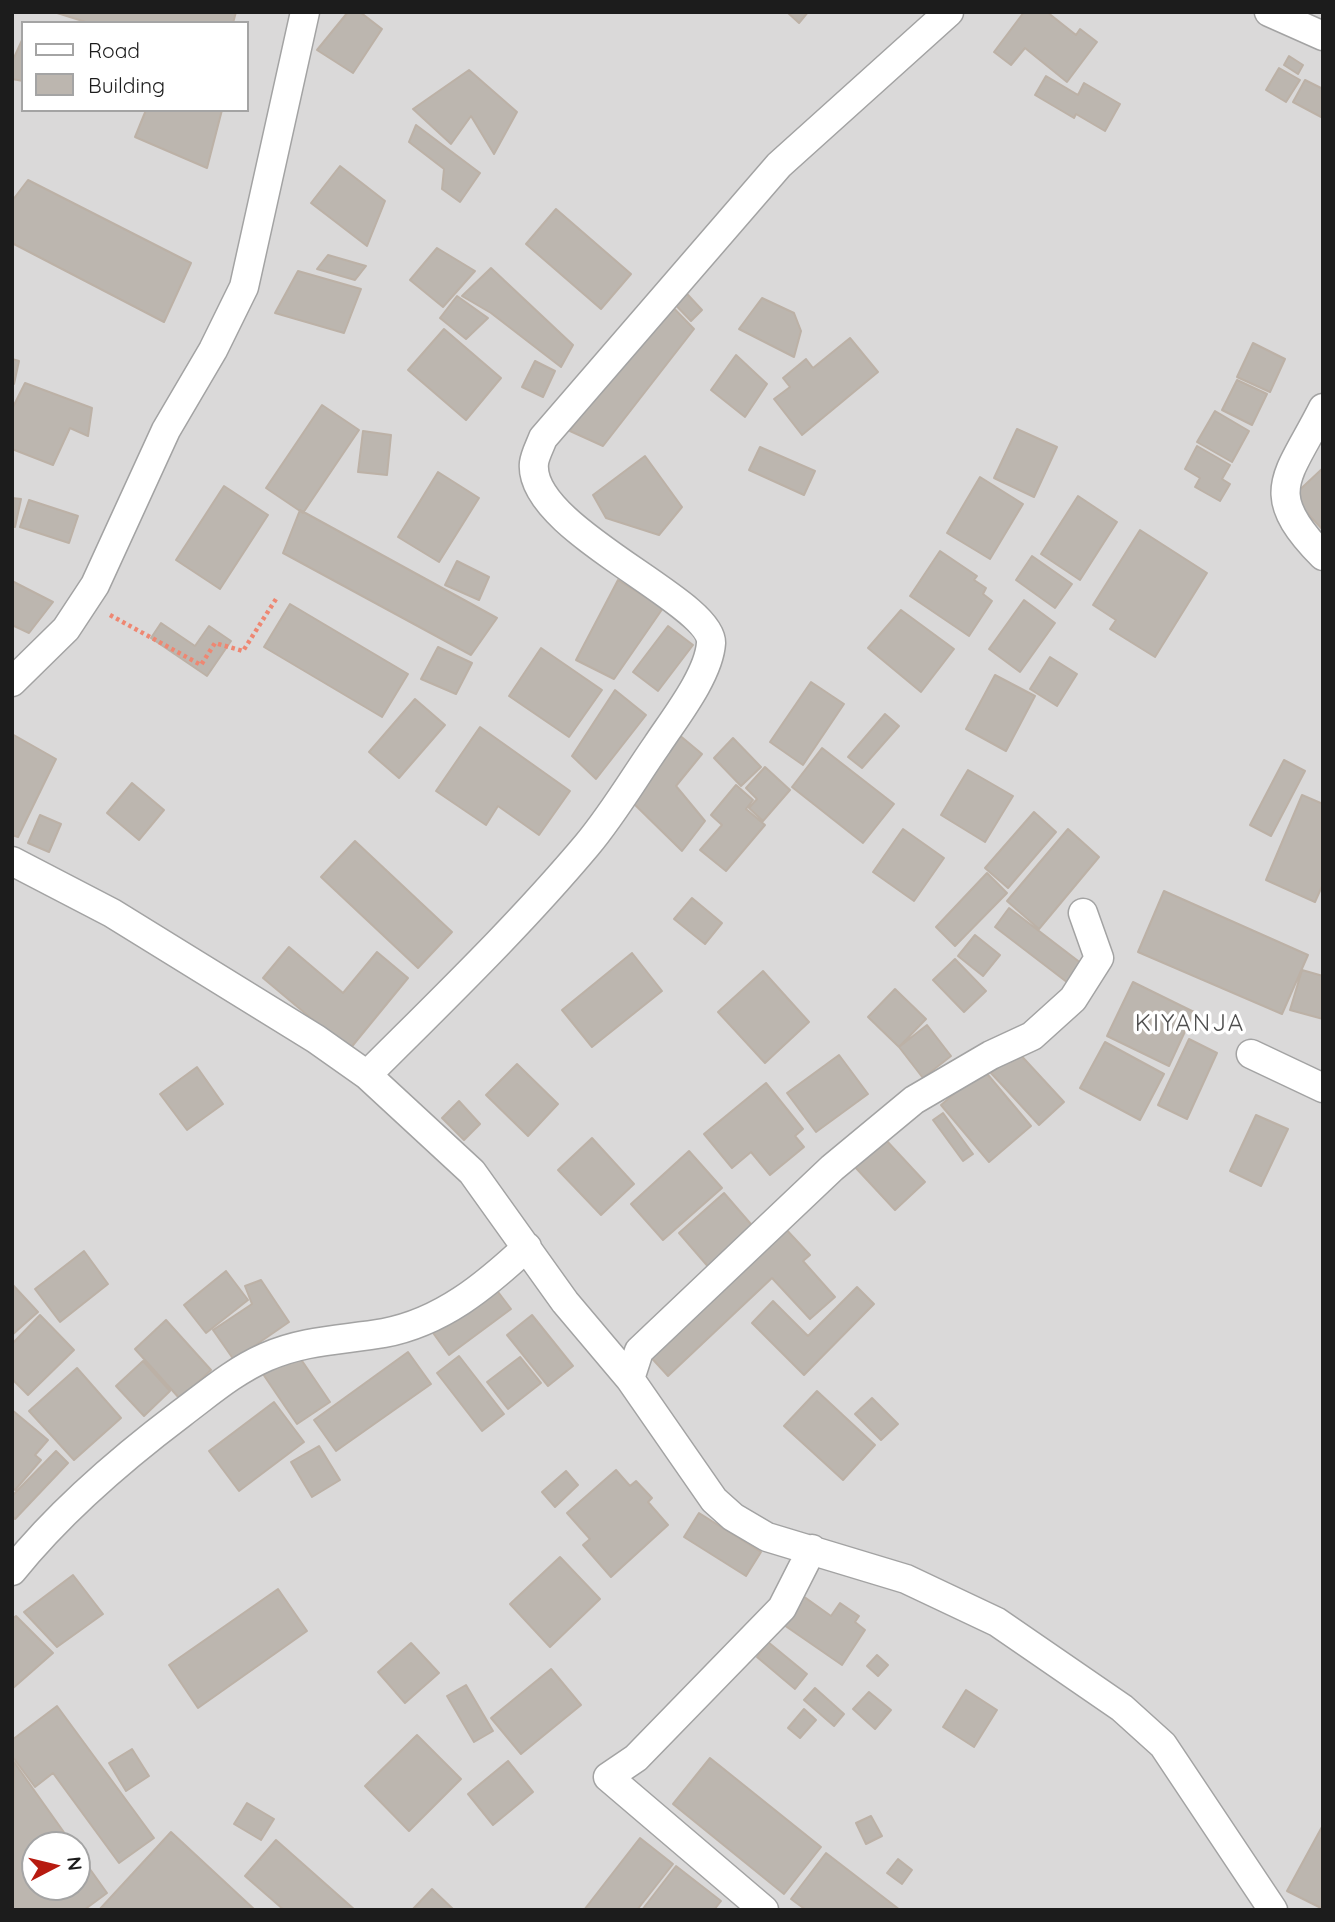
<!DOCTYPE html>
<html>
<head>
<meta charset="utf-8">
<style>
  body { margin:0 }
  #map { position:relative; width:1335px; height:1922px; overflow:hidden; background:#ece9e2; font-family:Quicksand,sans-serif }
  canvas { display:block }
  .frame { position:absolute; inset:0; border:14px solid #1c1c1c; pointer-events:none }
  .legend { position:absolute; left:21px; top:21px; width:228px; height:91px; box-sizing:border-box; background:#fff; border:2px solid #a4a4a4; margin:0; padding:9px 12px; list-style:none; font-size:21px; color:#1c1c1c }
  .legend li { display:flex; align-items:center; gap:14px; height:35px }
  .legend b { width:35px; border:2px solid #a4a4a4 }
  .north { position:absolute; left:21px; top:1831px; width:70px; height:70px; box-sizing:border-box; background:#fff; border:2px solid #a4a4a4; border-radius:50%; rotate:83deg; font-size:19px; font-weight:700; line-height:28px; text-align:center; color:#1c1c1c }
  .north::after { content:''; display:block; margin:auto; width:24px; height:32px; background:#b71b10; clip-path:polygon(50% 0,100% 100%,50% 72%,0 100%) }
</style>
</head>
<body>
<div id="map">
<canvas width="1335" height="1922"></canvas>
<div class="frame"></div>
<ul class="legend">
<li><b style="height:9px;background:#fff"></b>Road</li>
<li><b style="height:19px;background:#bcb6af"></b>Building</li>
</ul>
<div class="north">N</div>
</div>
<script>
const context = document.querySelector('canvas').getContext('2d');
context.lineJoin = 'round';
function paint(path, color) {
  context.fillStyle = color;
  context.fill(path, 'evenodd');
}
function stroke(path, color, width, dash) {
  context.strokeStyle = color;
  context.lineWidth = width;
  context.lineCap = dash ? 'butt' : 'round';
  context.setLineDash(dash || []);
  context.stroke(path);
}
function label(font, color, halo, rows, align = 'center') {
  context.font = font + ' Quicksand,sans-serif';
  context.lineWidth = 7;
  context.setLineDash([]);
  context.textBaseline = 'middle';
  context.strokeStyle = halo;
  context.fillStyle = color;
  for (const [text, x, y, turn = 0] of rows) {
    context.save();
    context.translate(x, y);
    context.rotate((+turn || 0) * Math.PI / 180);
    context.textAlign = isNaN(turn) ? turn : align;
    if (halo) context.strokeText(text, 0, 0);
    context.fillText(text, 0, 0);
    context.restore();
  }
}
paint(new Path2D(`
  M12 12H1323V1910H12ZM23 23H247V110H23ZM35 1845H77V1887H35Z`), '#dad9d9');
const building = new Path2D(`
  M54 12H236L233 23H89Z
  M348 12H360L382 29 353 73 317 50Z
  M787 12H808L799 23Z
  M1024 12H1047L1076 35 1080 29 1097 42 1067 82 1025 48 1011 65 994 52Z
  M23 38V81L12 79V62Z
  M1289 56 1303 65 1298 74 1284 65Z
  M1279 68 1300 80 1286 102 1266 90Z
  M469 70 517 112 494 154 471 116 451 144 413 109Z
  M1046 76 1078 95 1084 83 1120 104 1105 131 1076 114 1074 118 1035 95Z
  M1305 80 1323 89V118L1293 102Z
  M146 110H222L207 168 135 137Z
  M416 125 480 173 460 202 442 189 444 169 409 142Z
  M340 166 385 201 367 246 311 203Z
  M28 180 191 263 164 322 12 243V201Z
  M556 209 631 274 601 309 526 244Z
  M437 248 475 271 443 307 410 280Z
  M328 255 366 266 355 280 317 269Z
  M491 268 573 345 561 367 491 313 462 296Z
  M298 271 361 289 344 333 275 313Z
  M676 282 702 310 691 321 664 293Z
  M658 292 694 329 603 446 570 431Z
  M457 296 488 318 466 339 440 318Z
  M762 298 794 313 801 331 794 357 739 329Z
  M444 329 501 378 466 420 408 370Z
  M850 338 878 372 802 435 774 399 790 387 783 378 806 359 813 368Z
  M1253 343 1285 359 1270 392 1237 377Z
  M736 355 767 384 745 417 711 390Z
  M12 359 19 361 14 384H12Z
  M535 361 555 371 543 397 522 387Z
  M1237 380 1267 394 1252 425 1222 410Z
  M25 383 92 408 88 436 70 428 53 465 12 449V409Z
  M322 405 359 430 303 513 266 488Z
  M1215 411 1249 431 1232 462 1197 442Z
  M1017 429 1057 447 1034 497 994 478Z
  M363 431 391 435 387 475 358 472Z
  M1197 446 1230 465 1222 479 1230 484 1220 501 1195 487 1200 478 1185 469Z
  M760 447 815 471 804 495 749 470Z
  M645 456 682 507 659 535 606 518 593 495Z
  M1323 468V530L1292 497Z
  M438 472 479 498 439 562 398 537Z
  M980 477 1023 504 990 559 947 533Z
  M224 486 268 515 220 589 176 560Z
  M1078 496 1117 522 1080 580 1041 554Z
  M12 498 21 499 15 527H12Z
  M29 500 78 516 69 543 20 527Z
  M300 510 497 618 471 655 283 553Z
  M1140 530 1207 573 1155 657 1110 629 1116 620 1093 605Z
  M940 551 977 576 974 580 986 588 983 594 992 601 969 636 910 596Z
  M1032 556 1072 584 1055 608 1016 580Z
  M457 561 489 577 479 600 445 585Z
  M618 580 663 608 614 679 576 660Z
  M12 581 53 602 29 633 12 625Z
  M1024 600 1055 623 1020 672 989 649Z
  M290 604 408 674 382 717 264 647Z
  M901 610 954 649 921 692 868 648Z
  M161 623 195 646 209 626 231 641 207 676 151 638Z
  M668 626 693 645 658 691 633 672Z
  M438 647 472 663 456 694 421 679Z
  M541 648 602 690 569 737 509 696Z
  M1050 657 1077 674 1057 706 1030 689Z
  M995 675 1035 696 1006 751 966 729Z
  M811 682 844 704 803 765 770 742Z
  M615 690 646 715 596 779 572 756Z
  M415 699 445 725 399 778 369 752Z
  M885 714 899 726 862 768 848 757Z
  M480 727 570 791 539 835 498 806 486 825 436 791Z
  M12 734 56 759 18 837 12 835Z
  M678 734 702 754 676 786 705 821 682 851 630 800Z
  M733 738 761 767 741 786 714 758Z
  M822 748 894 804 863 843 792 787Z
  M1284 760 1305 771 1271 836 1250 825Z
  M765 767 790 790 763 821 749 808 757 799 746 788Z
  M968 770 1013 796 985 842 941 815Z
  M132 783 164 810 139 840 107 813Z
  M736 785 753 800 746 809 765 825 726 871 700 850 722 825 711 815Z
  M1302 795 1323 804V884L1315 902 1266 880Z
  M1034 812 1056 832 1008 888 985 868Z
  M40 815 61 824 49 852 28 843Z
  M903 829 944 858 914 901 873 872Z
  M1068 829 1099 857 1039 929 1007 901Z
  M355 841 452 932 418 968 321 877Z
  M987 873 1007 893 955 946 936 927Z
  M1164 891 1308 955 1282 1014 1138 952Z
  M692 898 722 923 705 944 674 919Z
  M1009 908 1086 967 1072 986 995 927Z
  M975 935 1000 955 983 976 958 956Z
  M289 947 343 993 377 952 408 978 349 1050 263 978Z
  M632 953 662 991 592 1047 562 1010Z
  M955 959 986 991 964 1012 933 980Z
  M1302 970 1323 976V1019L1290 1010Z
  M763 971 809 1022 765 1063 718 1012Z
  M1133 982 1194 1012 1169 1066 1107 1036Z
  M895 989 926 1019 899 1047 868 1017Z
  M927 1025 951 1056 923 1078 899 1047Z
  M1189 1039 1217 1053 1187 1119 1158 1105Z
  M1105 1042 1164 1074 1140 1120 1080 1088Z
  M1016 1050 1064 1102 1039 1125 991 1073Z
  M839 1055 868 1094 816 1132 787 1093Z
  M517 1064 558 1104 528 1136 486 1095Z
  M197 1067 223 1104 187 1130 160 1094Z
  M983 1069 1031 1126 989 1162 941 1105Z
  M766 1083 803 1129 795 1136 804 1147 770 1175 751 1152 732 1168 704 1134Z
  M459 1101 480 1124 464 1140 442 1118Z
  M943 1113 973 1154 963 1161 933 1120Z
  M1256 1115 1288 1129 1261 1186 1230 1171Z
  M592 1138 634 1184 601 1215 558 1170Z
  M885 1139 925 1182 895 1210 855 1167Z
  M689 1151 722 1188 663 1240 631 1204Z
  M724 1193 756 1230 711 1270 679 1233Z
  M783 1226 810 1255 803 1261 835 1297 810 1319 772 1278 668 1376 647 1353Z
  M84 1251 108 1284 60 1322 35 1289Z
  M226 1271 248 1300 206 1333 184 1305Z
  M261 1280 289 1322 234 1360 213 1330 252 1304 245 1286Z
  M12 1284 38 1312 12 1335Z
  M492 1284 511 1309 449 1355 431 1330Z
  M857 1287 874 1304 804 1375 752 1323 773 1301 808 1336Z
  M40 1315 74 1350 28 1395 12 1379V1344Z
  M532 1315 573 1366 548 1386 507 1335Z
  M166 1320 211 1370 180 1399 135 1349Z
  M296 1352 330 1402 297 1424 263 1374Z
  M408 1352 431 1384 336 1451 314 1420Z
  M459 1356 504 1414 482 1431 437 1373Z
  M520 1357 541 1383 508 1409 487 1382Z
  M143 1361 170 1391 144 1416 116 1386Z
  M77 1368 121 1418 74 1460 29 1411Z
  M817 1391 875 1445 843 1480 784 1426Z
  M872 1398 898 1424 881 1440 855 1414Z
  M274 1402 304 1442 239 1491 209 1451Z
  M12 1410 48 1440 35 1455 41 1460 15 1490 12 1488Z
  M319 1446 340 1480 312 1497 291 1462Z
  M56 1451 68 1463 15 1519 12 1516V1496Z
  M616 1470 630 1486 636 1481 652 1498 648 1502 668 1525 611 1577 583 1545 590 1539 567 1513Z
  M566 1471 578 1485 555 1507 542 1492Z
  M699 1513 761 1552 746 1576 684 1537Z
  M560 1557 600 1599 550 1647 510 1604Z
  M73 1575 103 1614 57 1647 24 1612Z
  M278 1589 307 1631 198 1708 169 1665Z
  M803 1596 831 1616 840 1603 859 1616 855 1622 865 1630 842 1665 784 1625Z
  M16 1616 53 1653 12 1689V1619Z
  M768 1642 807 1674 795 1689 757 1657Z
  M411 1643 439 1673 405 1703 378 1672Z
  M877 1655 888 1665 878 1676 867 1666Z
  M551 1669 581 1705 521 1754 491 1718Z
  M466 1685 493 1731 474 1742 447 1696Z
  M815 1688 844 1714 834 1726 804 1700Z
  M966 1690 997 1710 974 1747 943 1727Z
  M869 1692 891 1710 875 1729 853 1709Z
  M57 1706 154 1838 119 1863 53 1773 35 1787 12 1756V1740Z
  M804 1709 816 1720 800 1738 788 1728Z
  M417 1735 461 1779 409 1831 365 1786Z
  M132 1749 149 1776 126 1791 109 1763Z
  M710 1758 821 1847 784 1894 673 1804Z
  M508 1761 533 1792 493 1825 468 1794Z
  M14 1762 73 1845H35V1887H77V1851L107 1893 84 1910H12Z
  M247 1803 274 1819 261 1840 234 1824Z
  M871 1816 882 1836 866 1844 856 1823Z
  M1323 1825V1909L1287 1891Z
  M171 1832 255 1910H99Z
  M640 1838 673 1864 637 1910H584Z
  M276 1840 355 1910H284L245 1876Z
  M826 1853 900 1910H806L791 1899Z
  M898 1859 912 1870 902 1884 887 1873Z
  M676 1866 721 1901 714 1910H642Z
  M432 1889 454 1910H412Z`);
paint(building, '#bcb6af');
stroke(building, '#bcb1a6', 2);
const street = new Path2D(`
  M1269 12 1323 36
  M1323 408C1288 478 1260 492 1323 556
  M12 682 66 629 95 585 166 430 213 350 244 287 305 12
  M12 861 112 913 316 1039 367 1075 472 1172 565 1302 630 1379 714 1500 733 1517 767 1537 906 1579 997 1622 1122 1708 1163 1745 1273 1910
  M1251 1054 1323 1088
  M367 1075C442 1000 519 926 587 845 613 814 634 778 657 745 674 719 709 675 711 643 713 601 527 529 534 463 535 455 540 446 543 438L779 165 949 12
  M630 1379 639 1351 832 1168 914 1100 991 1055 1032 1036 1073 999 1099 958 1083 913
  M12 1571C60 1511 121 1459 182 1413 210 1392 234 1371 266 1357 304 1340 343 1340 384 1333 442 1322 485 1286 527 1247
  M764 1910 608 1777 636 1758 782 1608 812 1549`);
stroke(street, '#a3a3a3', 31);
stroke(new Path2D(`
  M110 615 201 665 215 643 243 651 276 599`), '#ee8772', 4.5, [3.5, 3.5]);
stroke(street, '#fff', 28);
context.letterSpacing = '2px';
label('24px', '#4f4f4f', '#fff', [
  ["KIYANJA",1190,1024]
]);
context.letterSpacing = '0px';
</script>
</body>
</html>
